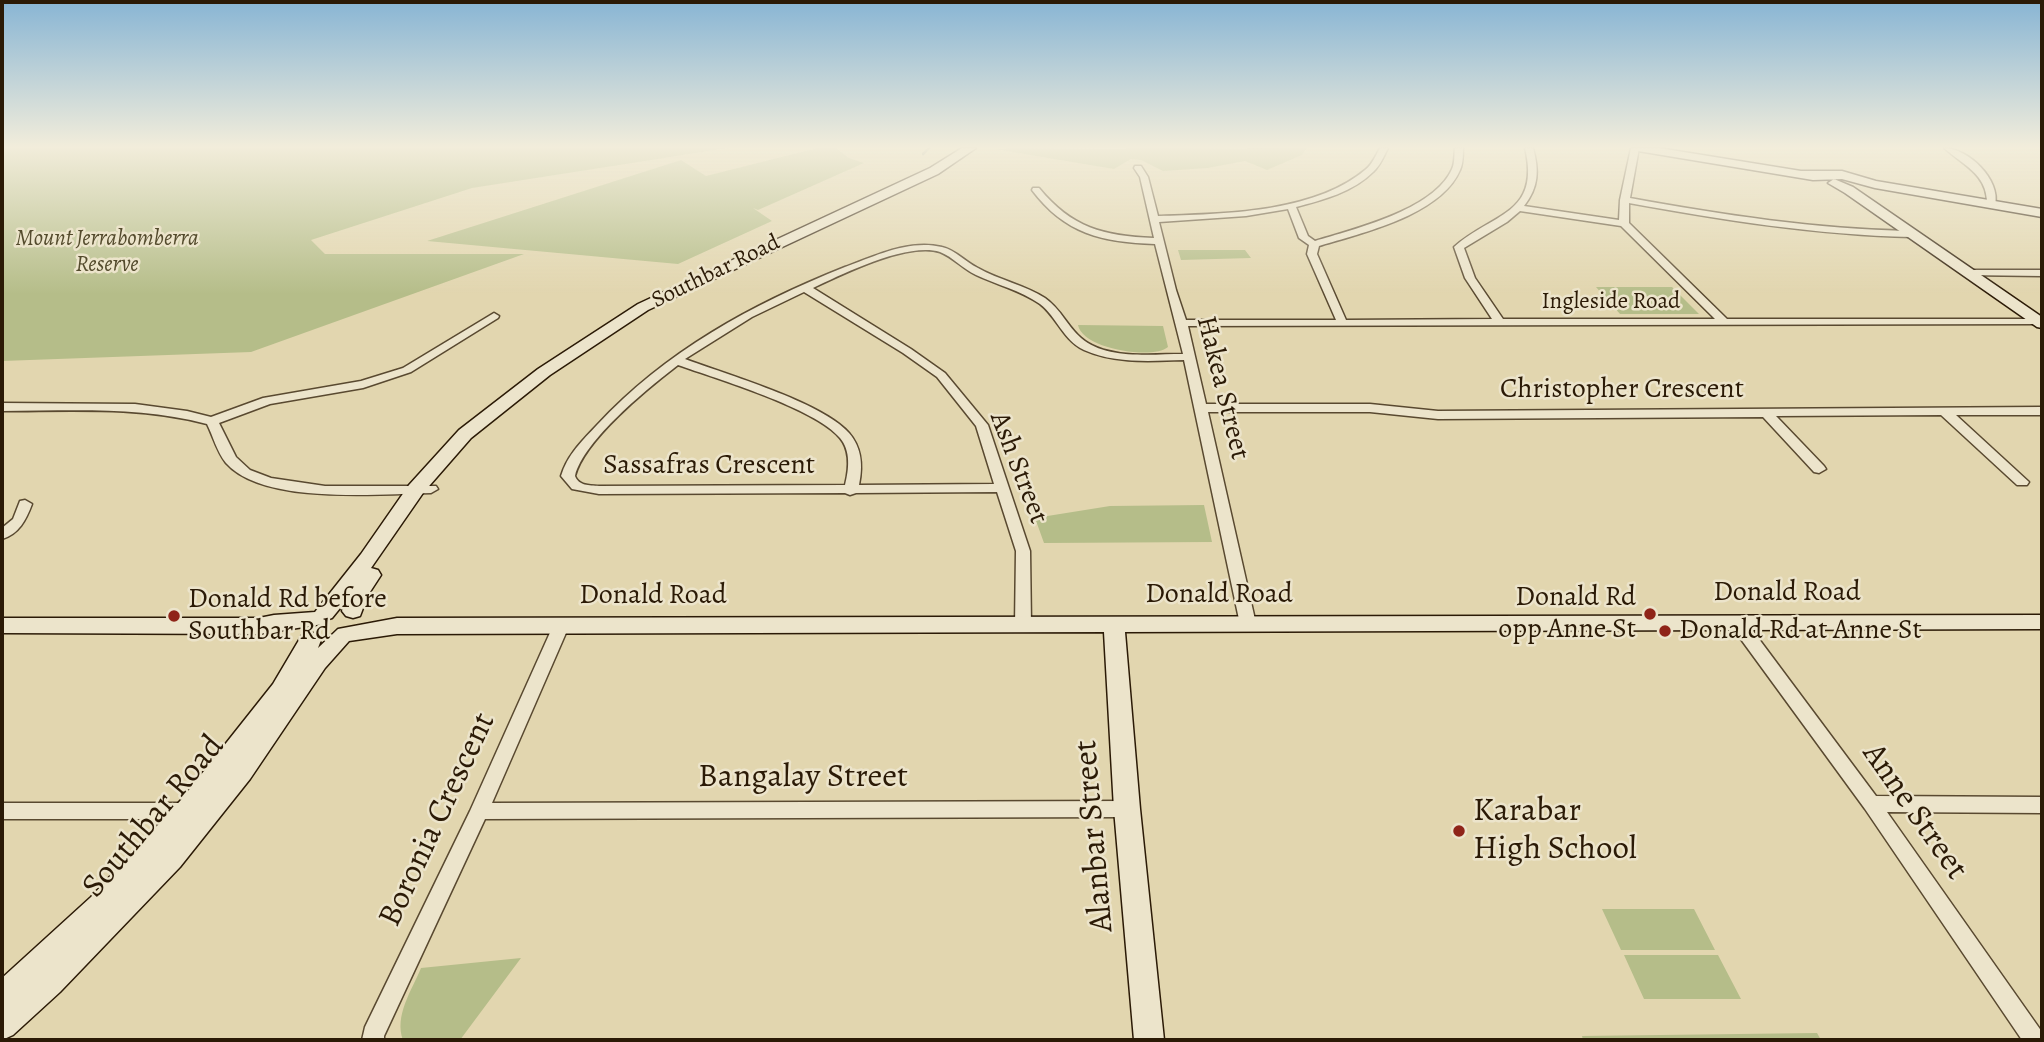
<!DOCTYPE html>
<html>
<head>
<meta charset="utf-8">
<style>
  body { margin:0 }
  #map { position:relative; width:2044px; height:1042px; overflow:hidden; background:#e2d6af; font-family:Alegreya,serif }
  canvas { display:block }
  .frame { position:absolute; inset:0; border:4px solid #2b1a06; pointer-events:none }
</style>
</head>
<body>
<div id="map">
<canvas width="2044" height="1042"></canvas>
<div class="frame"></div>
</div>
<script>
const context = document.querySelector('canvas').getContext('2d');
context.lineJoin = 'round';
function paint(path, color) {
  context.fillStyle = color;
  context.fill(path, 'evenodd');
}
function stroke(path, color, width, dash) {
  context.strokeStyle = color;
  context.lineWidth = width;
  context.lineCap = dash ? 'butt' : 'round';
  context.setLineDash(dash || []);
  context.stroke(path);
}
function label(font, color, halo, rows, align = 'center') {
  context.font = font + ' Alegreya,serif';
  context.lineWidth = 5;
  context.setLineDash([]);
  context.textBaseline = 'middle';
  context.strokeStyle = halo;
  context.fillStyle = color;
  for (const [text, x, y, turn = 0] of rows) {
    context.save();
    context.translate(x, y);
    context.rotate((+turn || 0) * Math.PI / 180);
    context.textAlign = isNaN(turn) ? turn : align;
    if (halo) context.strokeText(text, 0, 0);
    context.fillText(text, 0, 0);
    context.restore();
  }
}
paint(new Path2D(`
  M2 148H728L472 188 311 240 325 254H524L251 352 2 361Z
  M817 148H836L849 158 864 163 758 210 753 208 772 221 678 264 427 241 681 160 706 176Z
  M1307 148 1302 155 1267 170 1245 161 1208 168 1163 171 1141 160 1131 159 1114 169 994 149Z
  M1178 250H1245L1251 258 1181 260Z
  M1596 287H1672L1699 314H1620Z
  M1078 325 1163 326 1168 347C1153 360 1082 349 1078 325Z
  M1204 505 1212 542 1044 543 1035 518 1110 506Z
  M1602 909H1694L1715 950H1621Z
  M1624 955H1718L1741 999H1644Z
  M521 958 460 1040H403C394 1016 412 990 421 968Z
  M1817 1033 1821 1040H1583L1582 1036Z`), '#b5bd89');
stroke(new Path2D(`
  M923 154 929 148`), '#6c786f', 2.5);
const street = new Path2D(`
  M1380 148H1388C1384 156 1380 166 1373 172 1353 192 1323 200 1296 207L1308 236 1315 241C1354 229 1434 210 1452 169 1455 163 1454 155 1455 148H1463C1463 155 1463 164 1460 170 1441 215 1362 233 1319 246L1317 254 1346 320 1492 319 1465 278 1454 247C1492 213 1541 215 1525 148H1533C1539 170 1539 187 1524 206L1619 220 1620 200 1631 148H1639L1630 198C1723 215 1816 229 1911 231L1916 234 1911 237C1816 235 1723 220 1629 203V223L1727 319H2039L2042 320V324L1188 326 1206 404H1370L1438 411 2042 407V415H1956L2029 482 2027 485H2017L1941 415 1776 416 1824 466 1826 469 1819 473 1814 472 1763 417 1438 419 1370 412H1208L1256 624 1254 628H1242L1240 624 1184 360C1151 361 1115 364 1084 350 1063 340 1057 317 1040 304 1020 290 997 285 976 275 963 269 953 257 940 252 907 242 843 274 813 288L911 349 945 373 988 425 1030 551 1031 625 1029 629H1017L1015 625 1016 551 997 492 856 493 850 495 845 493 599 494 572 489 561 476C567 455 583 440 597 425 666 351 752 304 845 267 875 256 909 239 942 247 956 250 965 262 978 268 999 280 1025 285 1045 298 1061 309 1067 326 1081 338 1106 360 1152 354 1183 354L1155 244C1102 242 1065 234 1032 190L1033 188H1039C1072 228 1103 236 1154 238L1140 177 1134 168 1135 166H1141L1148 177 1158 216C1222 214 1314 213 1365 170 1372 165 1376 155 1380 148ZM1288 209 1299 238 1309 245 1307 254 1336 320H1186L1176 290 1159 222 1246 216ZM1520 211 1621 226 1715 319H1503L1475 278 1464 248 1507 222ZM804 292 903 353 937 377 976 426 994 484 859 485C863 466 862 448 849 433 822 402 725 374 685 359L752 317ZM678 365C717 379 815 408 840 438 851 451 849 469 845 485L599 486C589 485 579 486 575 476 584 440 648 388 678 365Z
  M1944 148C1968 148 2001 180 1995 205L1987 203C1987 174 1963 165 1944 148Z
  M1968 270H2042V276L1964 275 1963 273Z
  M494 313 499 316 498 318 411 372 363 388 270 404 219 423 236 457 250 470 271 478 325 486H436L438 489 431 493C378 494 263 505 226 463 217 452 213 436 207 424 139 406 71 411 2 411V403L135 404 187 411 211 417 263 398 361 381 403 368Z
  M25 500 32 504C26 520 19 534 2 539V528L13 519 20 501Z
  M1738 618 1744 619 1876 796 2042 797V813L1887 812 2042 1032V1040H2022L1865 809 1732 627 1730 623 1732 619Z
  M561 621 567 622 569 626 492 803 1127 801 1134 804 1136 809 1134 814 1127 817 485 819 384 1036V1040H362L365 1027 470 811 553 626 555 622Z
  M2 803H189L196 806 198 811 196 816 189 819H2Z`);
const secondary = new Path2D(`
  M962 148H976L938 174 648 310 550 375 471 438 423 493 371 568 378 570 381 575 368 595 360 616 353 618 346 616 342 611 345 602 332 618 325 620 323 624 259 634 2 633V618H259L274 615 315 612 361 554 409 485 459 430 538 369 638 304 930 168Z
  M1632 148H1659L1801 171H1842L1876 181 2042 209V217L1875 188 1842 179 1813 180 1638 151Z
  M1834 179 1853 187 2042 317V328L2037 327 1845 193 1828 183Z
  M2042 615V629L1125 632 1140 809 1164 1040H1134L1114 809 1104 632 397 634 349 641 325 668 250 779 180 867 60 992 13 1035 2 1040V978L91 897 181 800 273 684 302 635 310 632 318 635 321 640 318 648 338 629 397 618Z`);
stroke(street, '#594930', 3);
stroke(secondary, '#2b1a06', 3);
paint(street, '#ece4cb');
paint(secondary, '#ece4cb');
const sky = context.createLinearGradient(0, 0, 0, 294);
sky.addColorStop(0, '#88b5d4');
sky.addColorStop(0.5, '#f2eddb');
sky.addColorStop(1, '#f2eddb00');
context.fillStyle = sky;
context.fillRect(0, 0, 2044, 294);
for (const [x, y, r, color] of [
  [1650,614,7,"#8f2418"],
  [174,616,7,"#8f2418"],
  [1665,631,7,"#8f2418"],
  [1459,831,7,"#8f2418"]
]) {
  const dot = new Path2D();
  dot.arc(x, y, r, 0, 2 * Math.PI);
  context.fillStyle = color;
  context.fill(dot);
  stroke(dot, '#ece4cb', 2.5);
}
label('italic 23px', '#544b2d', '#ece4cb', [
  ["Mount Jerrabomberra",107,239],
  ["Reserve",107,265]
]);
label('23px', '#2b1a06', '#ece4cb', [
  ["Southbar Road",716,272,-26],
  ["Ingleside Road",1611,302]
]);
label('28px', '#2b1a06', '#ece4cb', [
  ["Hakea Street",1222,388,76],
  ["Christopher Crescent",1622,390],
  ["Sassafras Crescent",709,466],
  ["Ash Street",1018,468,69],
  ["Donald Road",1787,593],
  ["Donald Road",1219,595],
  ["Donald Road",653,596]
]);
label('28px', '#2b1a06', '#ece4cb', [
  ["Donald Rd",1636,598,"right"],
  ["opp Anne St",1636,630,"right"],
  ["Donald Rd before",188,600],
  ["Southbar Rd",188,632],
  ["Donald Rd at Anne St",1679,631]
], 'left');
label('33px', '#2b1a06', '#ece4cb', [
  ["Bangalay Street",803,778],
  ["Anne Street",1914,812,55],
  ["Southbar Road",154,817,-50],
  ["Boronia Crescent",438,820,-65],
  ["Alanbar Street",1095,836,-95]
]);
label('33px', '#2b1a06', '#ece4cb', [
  ["Karabar",1473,812],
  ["High School",1473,850]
], 'left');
</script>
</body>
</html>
